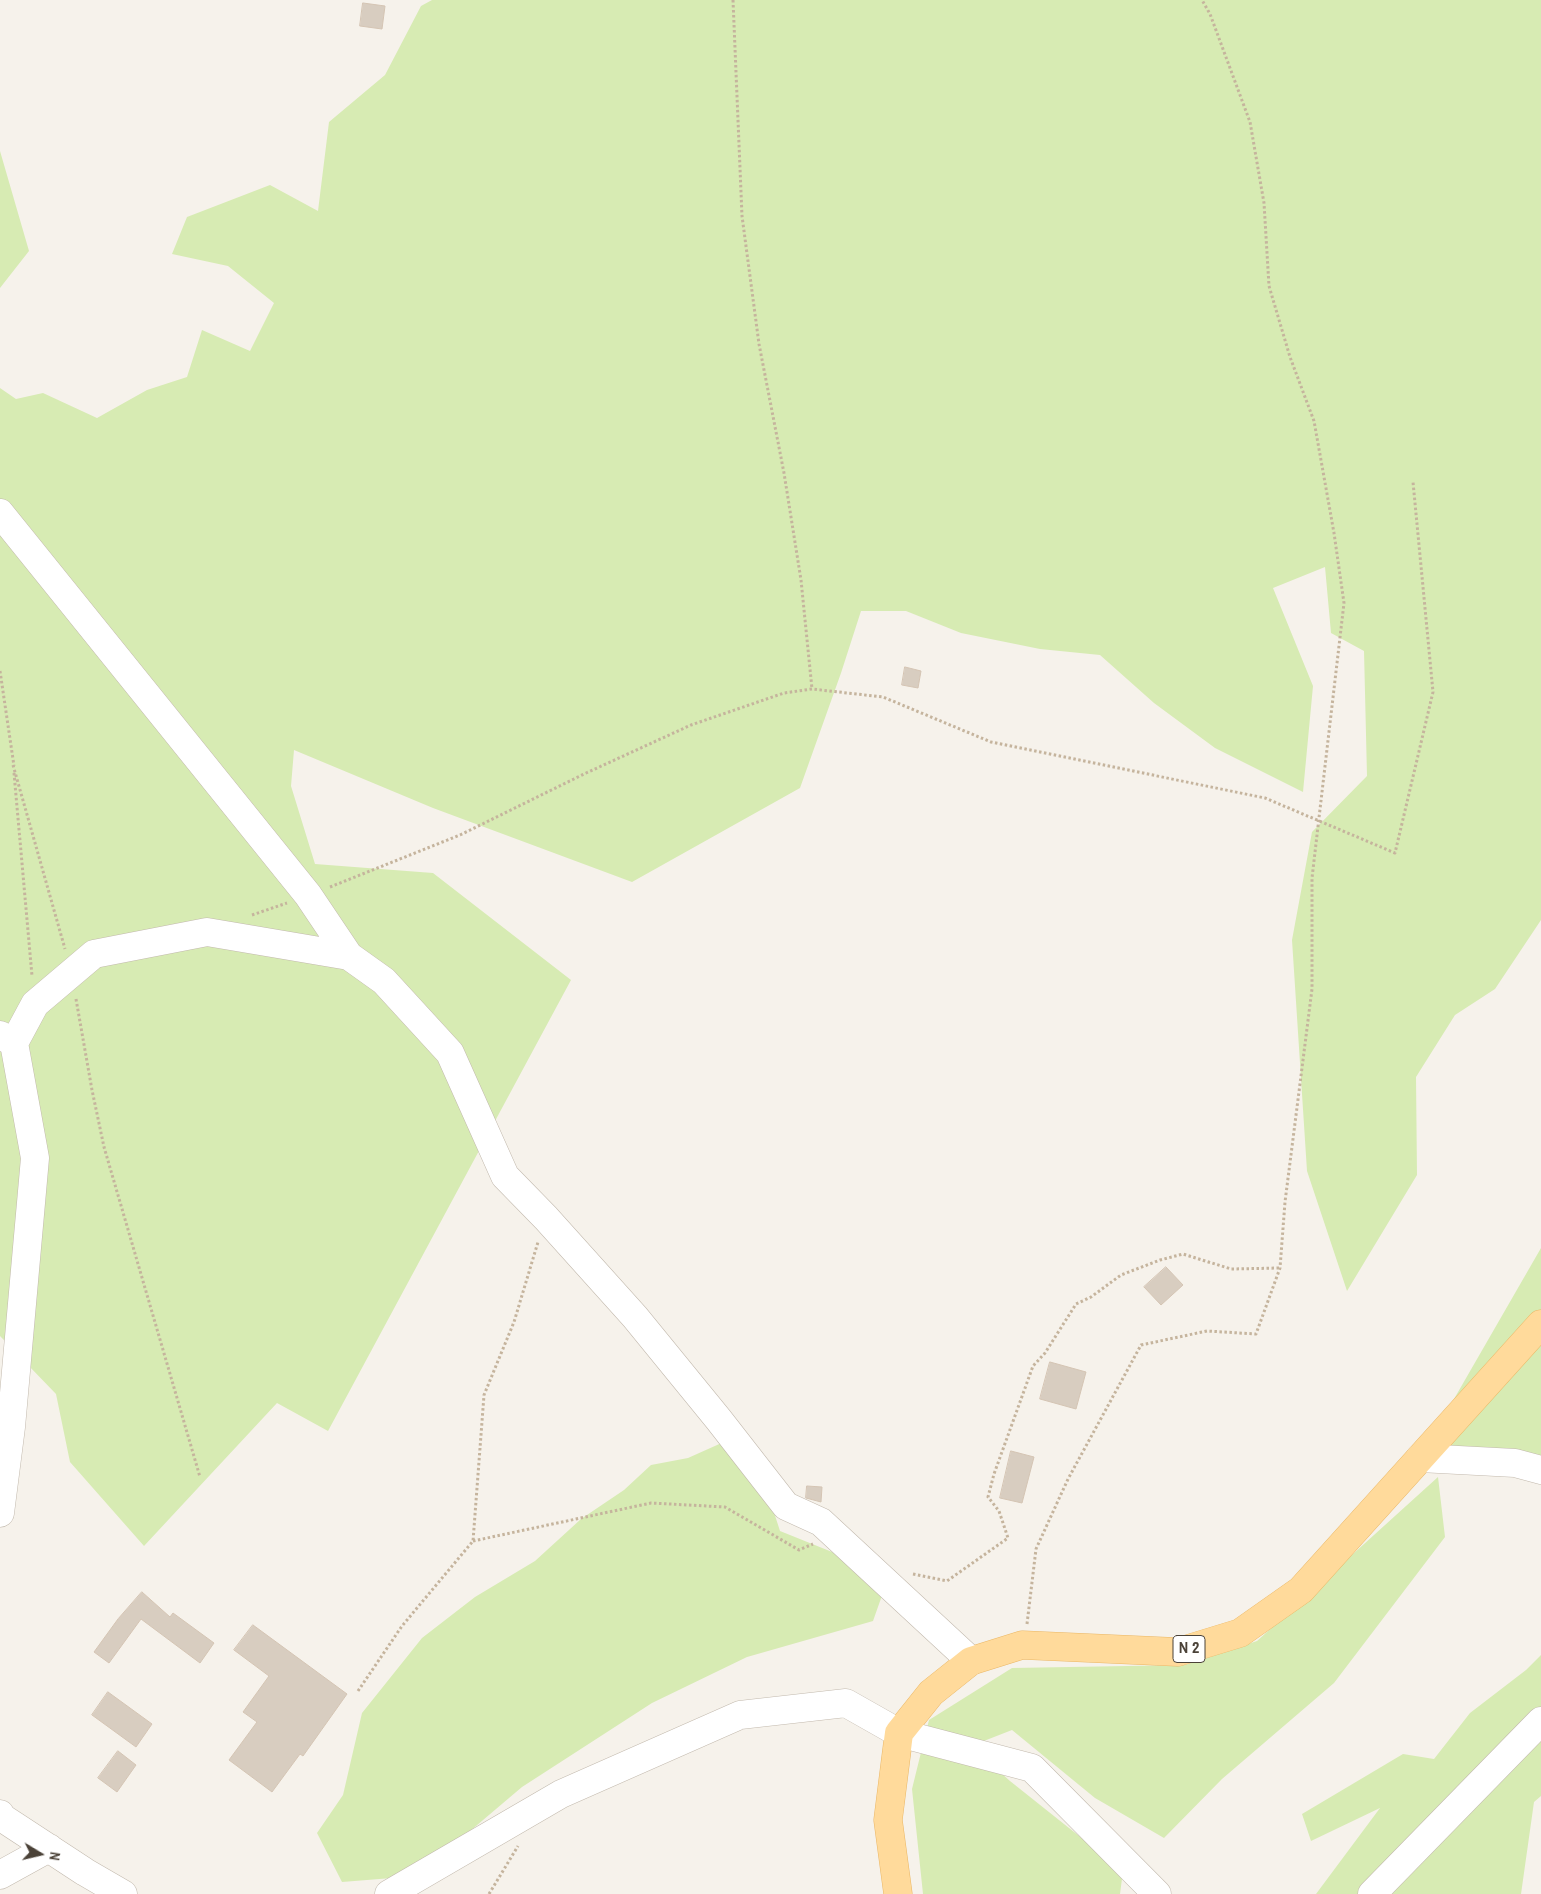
<!DOCTYPE html>
<html>
<head>
<meta charset="utf-8">
<style>
  body { margin:0 }
  #map { position:relative; width:1541px; height:1894px; overflow:hidden; background:#f6f2eb; font-family:"Archivo Narrow",sans-serif }
  canvas { display:block }
  .north { position:absolute; left:15px; top:1829px; width:50px; height:50px; -webkit-text-stroke:4px #fff; paint-order:stroke; rotate:99deg; font-size:14px; font-weight:700; line-height:20px; text-align:center; color:#4b4238 }
  .north::after { content:''; display:block; margin:auto; width:18px; height:22px; background:#4b4238; clip-path:polygon(50% 0,100% 100%,50% 72%,0 100%) }
</style>
</head>
<body>
<div id="map">
<canvas width="1541" height="1894"></canvas>
<div class="north">N</div>
</div>
<script>
const context = document.querySelector('canvas').getContext('2d');
context.lineJoin = 'round';
function paint(path, color) {
  context.fillStyle = color;
  context.fill(path, 'evenodd');
}
function stroke(path, color, width, dash) {
  context.strokeStyle = color;
  context.lineWidth = width;
  context.lineCap = dash ? 'butt' : 'round';
  context.setLineDash(dash || []);
  context.stroke(path);
}
function label(font, color, halo, rows, align = 'center') {
  context.font = font + ' "Archivo Narrow",sans-serif';
  context.lineWidth = 4;
  context.setLineDash([]);
  context.textBaseline = 'middle';
  context.strokeStyle = halo;
  context.fillStyle = color;
  for (const [text, x, y, turn = 0] of rows) {
    context.save();
    context.translate(x, y);
    context.rotate((+turn || 0) * Math.PI / 180);
    context.textAlign = isNaN(turn) ? turn : align;
    if (halo) context.strokeText(text, 0, 0);
    context.fillText(text, 0, 0);
    context.restore();
  }
}
paint(new Path2D(`
  M432 0H1541V920L1495 989 1455 1015 1416 1077 1417 1175 1347 1291 1307 1171 1292 940 1312 832 1367 776 1364 651 1331 633 1325 567 1273 588 1313 686 1303 792 1215 748 1154 703 1100 655 1040 649 961 633 906 611H861L841 673 800 788 632 882 433 808 294 750 291 786 315 864 433 873 571 980 328 1431 277 1403 144 1546 70 1462 56 1394 0 1336V388L16 399 43 393 97 418 147 390 187 377 202 330 250 351 274 303 228 266 172 254 187 217 270 185 318 211 329 122 385 75 421 6Z
  M0 151 29 251 0 288Z
  M1541 1248V1473L1420 1458Z
  M726 1441 769 1497 780 1531 847 1558 885 1587 873 1621 747 1657 652 1703 522 1787 417 1876 342 1882 317 1833 343 1795 362 1713 422 1638 475 1597 535 1561 581 1519 624 1490 651 1465 688 1458Z
  M1438 1477 1445 1537 1334 1683 1222 1779 1164 1838 1095 1798 1012 1730 971 1746 1010 1781 1123 1871 1120 1894H923L912 1789 929 1720 1012 1668 1185 1665 1257 1641Z
  M1541 1655V1796L1534 1802 1521 1894H1316L1380 1808 1311 1841 1302 1814 1403 1754 1434 1759 1470 1713 1526 1670Z`), '#d7ebb3');
const building = new Path2D(`
  M363 3 385 6 382 29 360 26Z
  M905 667 921 671 918 688 902 685Z
  M1166 1267 1183 1285 1161 1305 1144 1287Z
  M1050 1362 1086 1372 1076 1409 1040 1399Z
  M1011 1451 1034 1457 1022 1503 1000 1498Z
  M807 1486 822 1487 821 1502 806 1498Z
  M142 1592 170 1617 173 1613 214 1643 200 1663 141 1619 109 1663 94 1652 118 1619Z
  M253 1625 347 1694 303 1756 300 1754 272 1792 229 1760 257 1722 243 1712 269 1676 234 1650Z
  M108 1692 152 1724 136 1747 92 1715Z
  M118 1751 136 1765 117 1792 98 1778Z`);
paint(building, '#d8cdc0');
stroke(building, '#d4c4b3', 1);
const minor = new Path2D(`
  M0 513 308 895 349 956 384 981 450 1053 505 1176 546 1218 635 1317 719 1420 786 1506 821 1522 971 1661
  M0 1035 14 1043 35 1158 11 1427 0 1513
  M14 1043 35 1004 94 954 207 932 349 956
  M1420 1458 1515 1463 1541 1470
  M0 1814 1 1817 85 1872 123 1894
  M0 1875 49 1848
  M389 1894 561 1794 740 1715 846 1703 899 1733 1032 1768 1157 1894
  M1372 1894 1541 1721`);
const major = new Path2D(`
  M898 1894 888 1820 899 1733 931 1693 971 1661 1022 1645 1178 1652 1240 1633 1301 1590 1541 1324`);
stroke(minor, '#c2b9ad', 29);
stroke(major, '#eab766', 29);
stroke(new Path2D(`
  M733 0 742 216 759 344 784 473 801 580 812 689
  M0 671 14 766
  M13 765 65 949
  M14 773 32 976
  M330 887 460 835 584 774 691 725 784 693 812 689 883 697 991 742 1265 798 1395 853 1433 692 1413 482
  M252 915 287 903
  M76 999 92 1090 104 1147 200 1477
  M473 1541 651 1503 725 1507 799 1550 813 1544
  M913 1574 947 1581 1008 1538 999 1511 988 1497 994 1474 1033 1366 1045 1353 1076 1304 1091 1297 1121 1275 1160 1260 1183 1254 1231 1269 1280 1268
  M1027 1624 1036 1549 1068 1479 1141 1345 1207 1331 1256 1334 1280 1268 1285 1202 1312 989V878L1344 603 1334 533 1314 421 1290 357 1269 286 1264 203 1250 122 1210 14 1202 0
  M358 1691 402 1626 473 1541 484 1395 514 1322 538 1242
  M489 1894 518 1846`), '#c5b49d', 3, [2.5, 2.5]);
stroke(minor, '#fff', 28);
stroke(major, '#ffda9b', 28);
for (const [x, y, w] of [
  [1189,1649,32]
]) {
  const box = new Path2D();
  box.roundRect(x - w / 2, y - 13.5, w, 27, 4);
  context.fillStyle = '#fff';
  context.fill(box);
  stroke(box, '#4b4238', 1);
}
label('bold 16px', '#4b4238', null, [
  ["N 2",1189,1649]
]);
</script>
</body>
</html>
